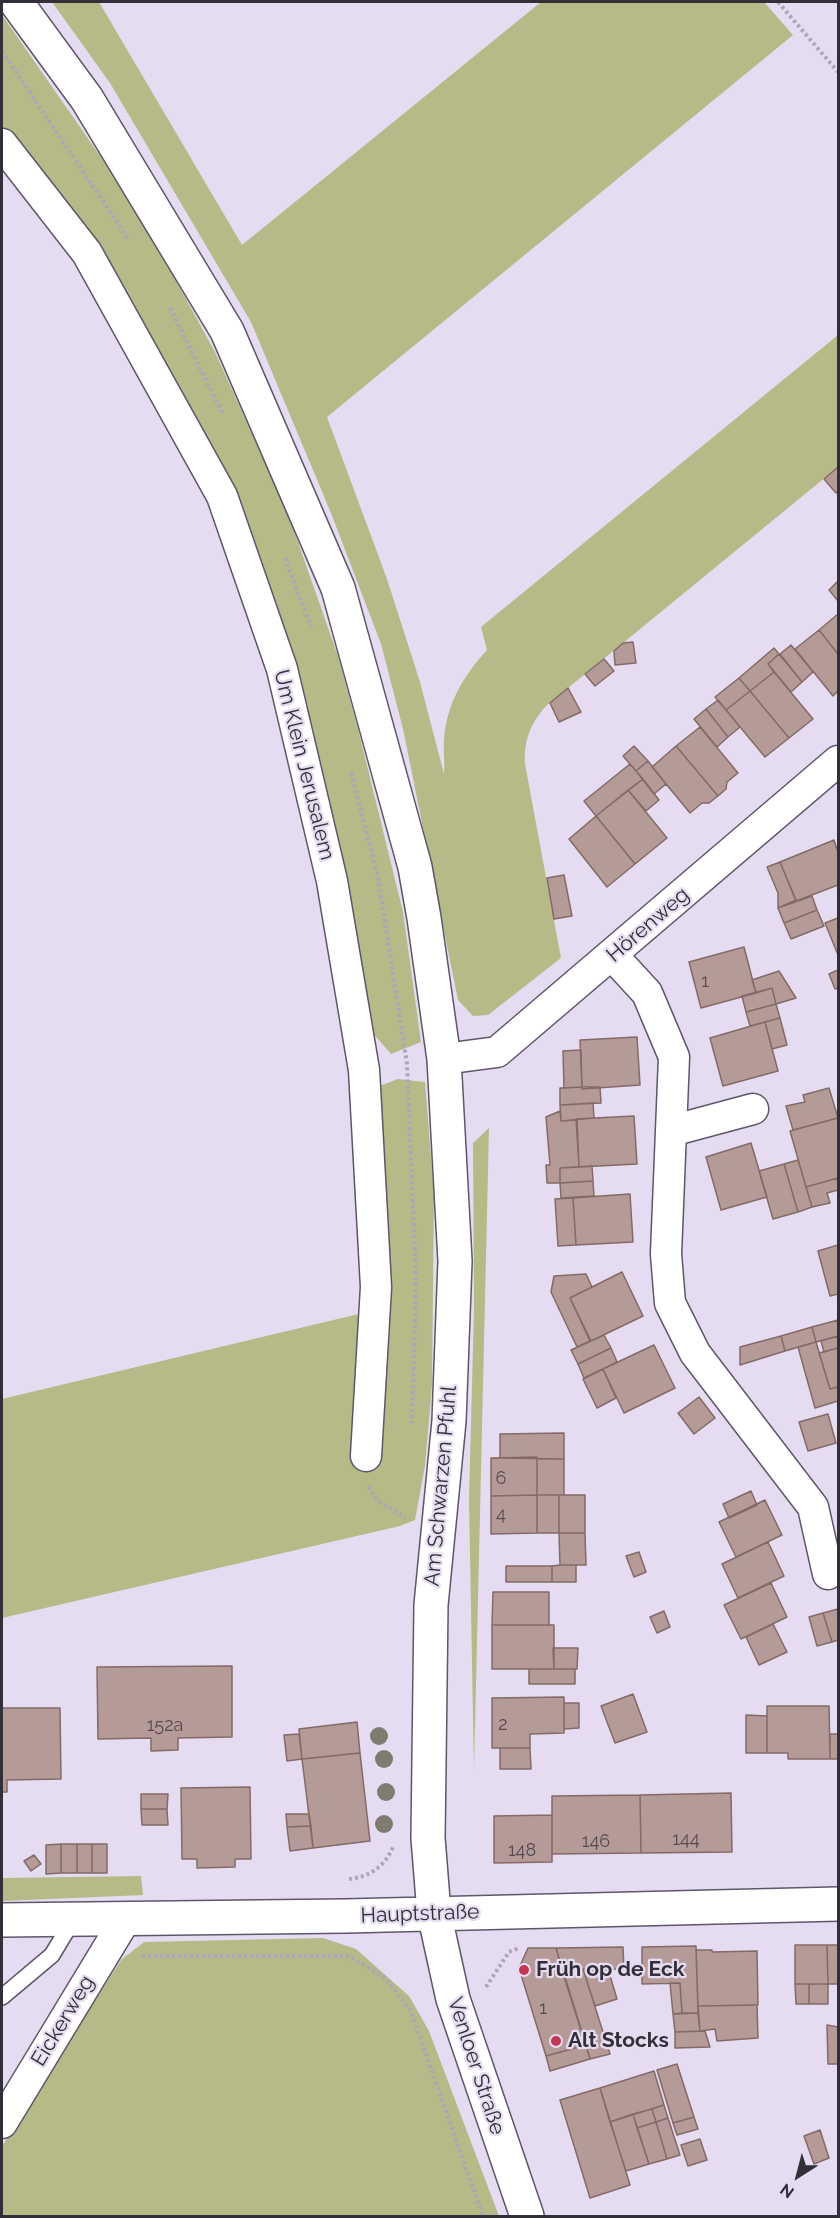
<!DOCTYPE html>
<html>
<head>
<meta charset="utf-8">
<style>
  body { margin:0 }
  #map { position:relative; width:840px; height:2218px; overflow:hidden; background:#e5dcf2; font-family:Raleway,sans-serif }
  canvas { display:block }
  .frame { position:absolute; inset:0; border:3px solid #332f38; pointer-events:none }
  .north { position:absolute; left:768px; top:2146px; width:60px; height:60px; -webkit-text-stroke:4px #e5dcf2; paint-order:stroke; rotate:216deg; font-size:16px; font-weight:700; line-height:24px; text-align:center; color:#332f38 }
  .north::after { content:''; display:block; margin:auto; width:21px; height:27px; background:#332f38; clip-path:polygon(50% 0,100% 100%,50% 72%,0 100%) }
</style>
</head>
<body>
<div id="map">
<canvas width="840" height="2218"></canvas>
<div class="frame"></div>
<div class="north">N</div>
</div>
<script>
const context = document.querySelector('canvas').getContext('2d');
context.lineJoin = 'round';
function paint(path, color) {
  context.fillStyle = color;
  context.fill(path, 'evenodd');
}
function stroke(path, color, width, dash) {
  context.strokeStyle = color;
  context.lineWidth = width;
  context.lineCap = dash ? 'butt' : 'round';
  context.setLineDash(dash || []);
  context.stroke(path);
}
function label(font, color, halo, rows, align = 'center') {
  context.font = font + ' Raleway,sans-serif';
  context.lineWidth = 4.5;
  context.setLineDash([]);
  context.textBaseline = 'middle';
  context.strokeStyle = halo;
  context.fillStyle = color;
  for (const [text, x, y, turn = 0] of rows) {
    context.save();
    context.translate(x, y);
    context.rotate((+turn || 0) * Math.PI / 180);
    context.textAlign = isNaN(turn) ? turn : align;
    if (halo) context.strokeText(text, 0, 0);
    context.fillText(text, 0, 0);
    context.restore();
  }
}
paint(new Path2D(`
  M52 2H99L242 245 541 2H764L793 35 327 417 387 579 420 682 444 774C445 763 443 752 444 741 446 705 463 676 487 650L481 627 838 335V467L546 706C530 724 524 740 525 764L561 958 488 1015 473 1016 458 1000 403 729 381 644 331 513 251 322 110 83Z
  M2 15 135 206 215 352 288 514 338 656 359 733 403 912 421 1042 391 1054 370 1030 249 534 201 426 111 269 2 125Z
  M398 1079 425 1082 434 1195 432 1385 425 1466 415 1520 400 1526 2 1618V1399L367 1312 377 1087Z
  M489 1128 474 1770 469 1500 474 1308 473 1143Z
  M141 1876 143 1895 2 1901V1878Z
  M323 1938 356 1949 409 1996 429 2031 499 2216H2V2146L121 1960 144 1942Z`), '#b6ba87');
const building = new Path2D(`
  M838 467V491L836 493 824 479Z
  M838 581V601L829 590Z
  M838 614V654L819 630Z
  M819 630 838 654V691L833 696 795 649Z
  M633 642 636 663 615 665 614 651 623 643Z
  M791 645 813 672 802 682 780 654Z
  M774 648 779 654 768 664 774 672 750 691 739 678Z
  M779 654 802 682 791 692 768 664Z
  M604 659 614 671 595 686 585 674Z
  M774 672 813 719 789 738 750 691Z
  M739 678 750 691 726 710 715 697Z
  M568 688 581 712 559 722 550 703Z
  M750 691 789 738 765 757 726 710Z
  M718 700 740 727 728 737 706 709Z
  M706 709 728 737 717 747 694 719Z
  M700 727 738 773 727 782 726 789 718 796 676 746Z
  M634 746 648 761 636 771 623 756Z
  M676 746 718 796 709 803H702L690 813 652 767Z
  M648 761 666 784 654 794 636 771Z
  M630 764 643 779 596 816 584 801Z
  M643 779 659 800 646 811 628 790Z
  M628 790 667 838 635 864 596 816Z
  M596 816 635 864 607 887 569 839Z
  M834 840 838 852V885L796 901 780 862Z
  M780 862 796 900 778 908V893L767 867Z
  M564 875 572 916 554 919 547 878Z
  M812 896 817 910 784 923 778 908Z
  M817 910 824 926 791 939 784 923Z
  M838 918V955L825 923Z
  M744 947 756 993 701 1008 689 962Z
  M838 970V988L835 989 829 974Z
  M779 971 796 998 776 1004 772 988 756 993 752 980Z
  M772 988 776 1004 746 1012 742 996Z
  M776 1004 780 1018 750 1026 746 1012Z
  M780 1018 787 1045 772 1049 765 1022Z
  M765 1022 778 1071 723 1086 710 1038Z
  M637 1037 640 1085 582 1089 580 1040Z
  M581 1050 582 1087 564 1088 563 1051Z
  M582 1087H600L601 1103 560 1105V1088Z
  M829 1088 838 1118 793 1130 786 1106 805 1102 803 1095Z
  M593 1103 594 1118 561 1121 560 1105Z
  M560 1111 561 1121 577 1120 579 1167 560 1168V1183H547L546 1165H550L546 1117Z
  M634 1116 637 1164 579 1167 576 1119Z
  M838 1118V1178L806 1187 790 1131Z
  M751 1143 767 1197 721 1210 706 1157Z
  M798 1160 812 1207 798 1212 784 1164Z
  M784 1164 798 1212 773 1219 759 1171Z
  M592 1166 593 1181 560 1183V1168Z
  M838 1178V1190L827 1193 830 1203 812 1207 806 1187Z
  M593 1181 594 1196 561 1198 560 1183Z
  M630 1194 633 1242 576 1245 573 1198Z
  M573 1198 576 1245 558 1246 555 1199Z
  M838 1245V1294L830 1296 818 1251Z
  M622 1272 643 1316 591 1341 570 1298Z
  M586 1274 592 1287 570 1298 590 1341 577 1347 551 1292 554 1276Z
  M838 1320V1336L816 1342 812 1327Z
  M812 1327 816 1342 785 1351 781 1336Z
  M604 1335 611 1348 578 1364 571 1350Z
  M781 1336 785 1351 740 1365V1347Z
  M838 1336V1348L824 1352 821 1341Z
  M816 1342 830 1389 838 1387V1401L815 1408 798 1347Z
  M654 1345 675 1388 624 1413 603 1369Z
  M611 1348 617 1362 584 1378 578 1364Z
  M838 1348V1387L830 1389 819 1353Z
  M603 1369 616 1398 597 1408 583 1379Z
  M699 1397 715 1418 694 1434 678 1413Z
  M828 1414 836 1443 808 1451 799 1422Z
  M564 1433V1459L500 1458V1434Z
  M537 1457V1495L491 1496V1458Z
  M537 1459H564V1495H537Z
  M751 1491 757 1505 729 1518 723 1504Z
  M537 1495H559V1533H537Z
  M537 1495V1533L491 1534V1496Z
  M559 1495H585V1533H559Z
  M765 1500 782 1535 736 1557 719 1522Z
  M559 1533H585L586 1565H560Z
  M768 1542 784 1576 738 1598 722 1564Z
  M639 1552 646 1572 634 1577 626 1556Z
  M560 1565H576V1582H552V1566Z
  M506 1566H552V1582H506Z
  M771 1583 787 1617 741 1639 724 1605Z
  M493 1592H549V1625H492Z
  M838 1609V1640L832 1642 823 1613Z
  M664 1611 670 1627 657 1633 650 1617Z
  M823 1613 832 1642 817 1646 809 1617Z
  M773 1624 787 1652 759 1665 746 1637Z
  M492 1625H554V1669H492Z
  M553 1648H578L577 1669H554Z
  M232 1666V1737L178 1738V1750L151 1751V1738L98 1739 97 1667Z
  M529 1669H575V1684H529Z
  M633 1694 647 1732 615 1743 601 1706Z
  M564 1697V1733L530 1734V1748H492V1698Z
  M564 1703H579V1728L564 1729Z
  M767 1706H829L830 1759H788V1753H767Z
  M2 1708H60L61 1779 7 1780V1792H2Z
  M746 1715 767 1716V1753H746Z
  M357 1722 360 1753 302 1759 299 1729Z
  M299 1734 302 1759 287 1761 284 1735Z
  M830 1734H838V1759H830Z
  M500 1748H530L531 1769H500Z
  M360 1753 370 1841 313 1848 302 1759Z
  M250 1787 251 1859H235V1867L197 1868V1859H182L181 1788Z
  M731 1793 732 1852 641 1853 640 1795Z
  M141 1794H168L167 1809H141Z
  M640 1795 641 1853 552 1854V1796Z
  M141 1809H167L168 1825H142Z
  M286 1814H309L311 1826 287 1827Z
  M552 1815V1862L494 1863V1816Z
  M311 1826 313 1848 290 1851 287 1827Z
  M61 1844V1873L46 1874V1845Z
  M61 1844H77V1873H61Z
  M77 1844H92V1873H77Z
  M92 1844H107V1873H92Z
  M34 1855 41 1864 31 1871 24 1861Z
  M795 1945H827L828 1984H795Z
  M827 1945H838V1984H828Z
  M696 1946 698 2013H682L680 1983 642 1984V1947Z
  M623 1947 624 1969 562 1970 556 1948Z
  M528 1948H556L586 2045 546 2056 519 1968Z
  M696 1950H712V1952L757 1951 758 2005 698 2006Z
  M583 1969 610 2054 590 2059 562 1970Z
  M583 1969H608L617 1999 595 2006Z
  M670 1983H680L682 2013 673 2014Z
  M795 1984H809V2004H796Z
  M809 1984H828V2004H809Z
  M757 2005 758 2038 717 2041 715 2029 700 2031 698 2006Z
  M698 2013 700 2031 675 2032 673 2014Z
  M827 2025 838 2027V2064H828Z
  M705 2031 710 2047 675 2048V2032Z
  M586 2045 590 2059 550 2071 546 2056Z
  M677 2064 694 2117 673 2123 657 2070Z
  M654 2071 664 2105 610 2122 600 2088Z
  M600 2088 630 2185 590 2198 560 2100Z
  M664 2105 668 2118 656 2122 652 2109Z
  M652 2109 656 2122 637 2128 633 2114Z
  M633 2114 649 2164 626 2171 610 2122Z
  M694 2117 698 2129 677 2135 673 2123Z
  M668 2118 680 2155 667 2159 656 2122Z
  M656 2122 667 2159 649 2164 637 2128Z
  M820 2130 829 2158 814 2164 804 2136Z
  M700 2139 707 2160 688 2166 681 2145Z`);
paint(building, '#b59b98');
stroke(building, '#836a67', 1.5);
const lane = new Path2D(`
  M2 1997 52 1955 73 1920`);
const street = new Path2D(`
  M2 144 87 253 222 496 282 669 332 881 364 1070 376 1287 366 1456
  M612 955 647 993 674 1057 666 1254 670 1303 695 1353 813 1507 828 1574
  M444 1059 497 1052 838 761
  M671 1131 753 1109
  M2 2123 125 1920`);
const secondary = new Path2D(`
  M16 2 87 99 227 331 338 588 415 867 424 918 444 1059 455 1261 449 1421 431 1605 428 1838 434 1913 453 1999 527 2216
  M2 1920 346 1916 838 1904`);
stroke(lane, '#5e5669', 18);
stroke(street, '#5e5669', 33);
stroke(secondary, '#5e5669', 36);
stroke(new Path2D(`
  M778 2 838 72
  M2 51 129 240
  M170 308 223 414
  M285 558 311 627
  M351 773 378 877 407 1064 416 1279 412 1423
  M368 1487 378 1501 406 1518
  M349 1879C370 1877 385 1866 393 1847
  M142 1956H348L384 1977 410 2009 483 2216
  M486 1987 509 1952 519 1948`), '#ada6b8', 4, [3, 3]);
stroke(lane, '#fff', 15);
stroke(street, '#fff', 30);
stroke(secondary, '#fff', 33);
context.fillStyle = '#7f7b70';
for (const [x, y] of [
  [379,1736],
  [384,1759],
  [386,1792],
  [384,1824]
]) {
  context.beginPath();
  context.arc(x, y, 9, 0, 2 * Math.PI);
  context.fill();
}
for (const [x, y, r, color] of [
  [524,1970,6,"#c53556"],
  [556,2041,6,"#c53556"]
]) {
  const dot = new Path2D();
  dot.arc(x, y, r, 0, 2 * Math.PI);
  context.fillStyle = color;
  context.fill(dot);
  stroke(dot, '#e5dcf2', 2);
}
label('18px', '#544a50', null, [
  ["1",705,982],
  ["6",501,1479],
  ["4",501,1515],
  ["2",503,1725],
  ["152a",165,1726],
  ["144",686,1840],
  ["146",596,1842],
  ["148",522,1851],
  ["1",543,2009]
]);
label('21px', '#332f38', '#e5dcf2', [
  ["Um Klein Jerusalem",304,765,76],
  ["Hörenweg",648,925,-41],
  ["Am Schwarzen Pfuhl",441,1486,-85],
  ["Hauptstraße",420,1914,-2],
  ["Eickerweg",63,2021,-59],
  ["Venloer Straße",476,2066,72]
]);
label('bold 21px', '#332f38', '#e5dcf2', [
  ["Früh op de Eck",536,1970],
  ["Alt Stocks",568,2041]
], 'left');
</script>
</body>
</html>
